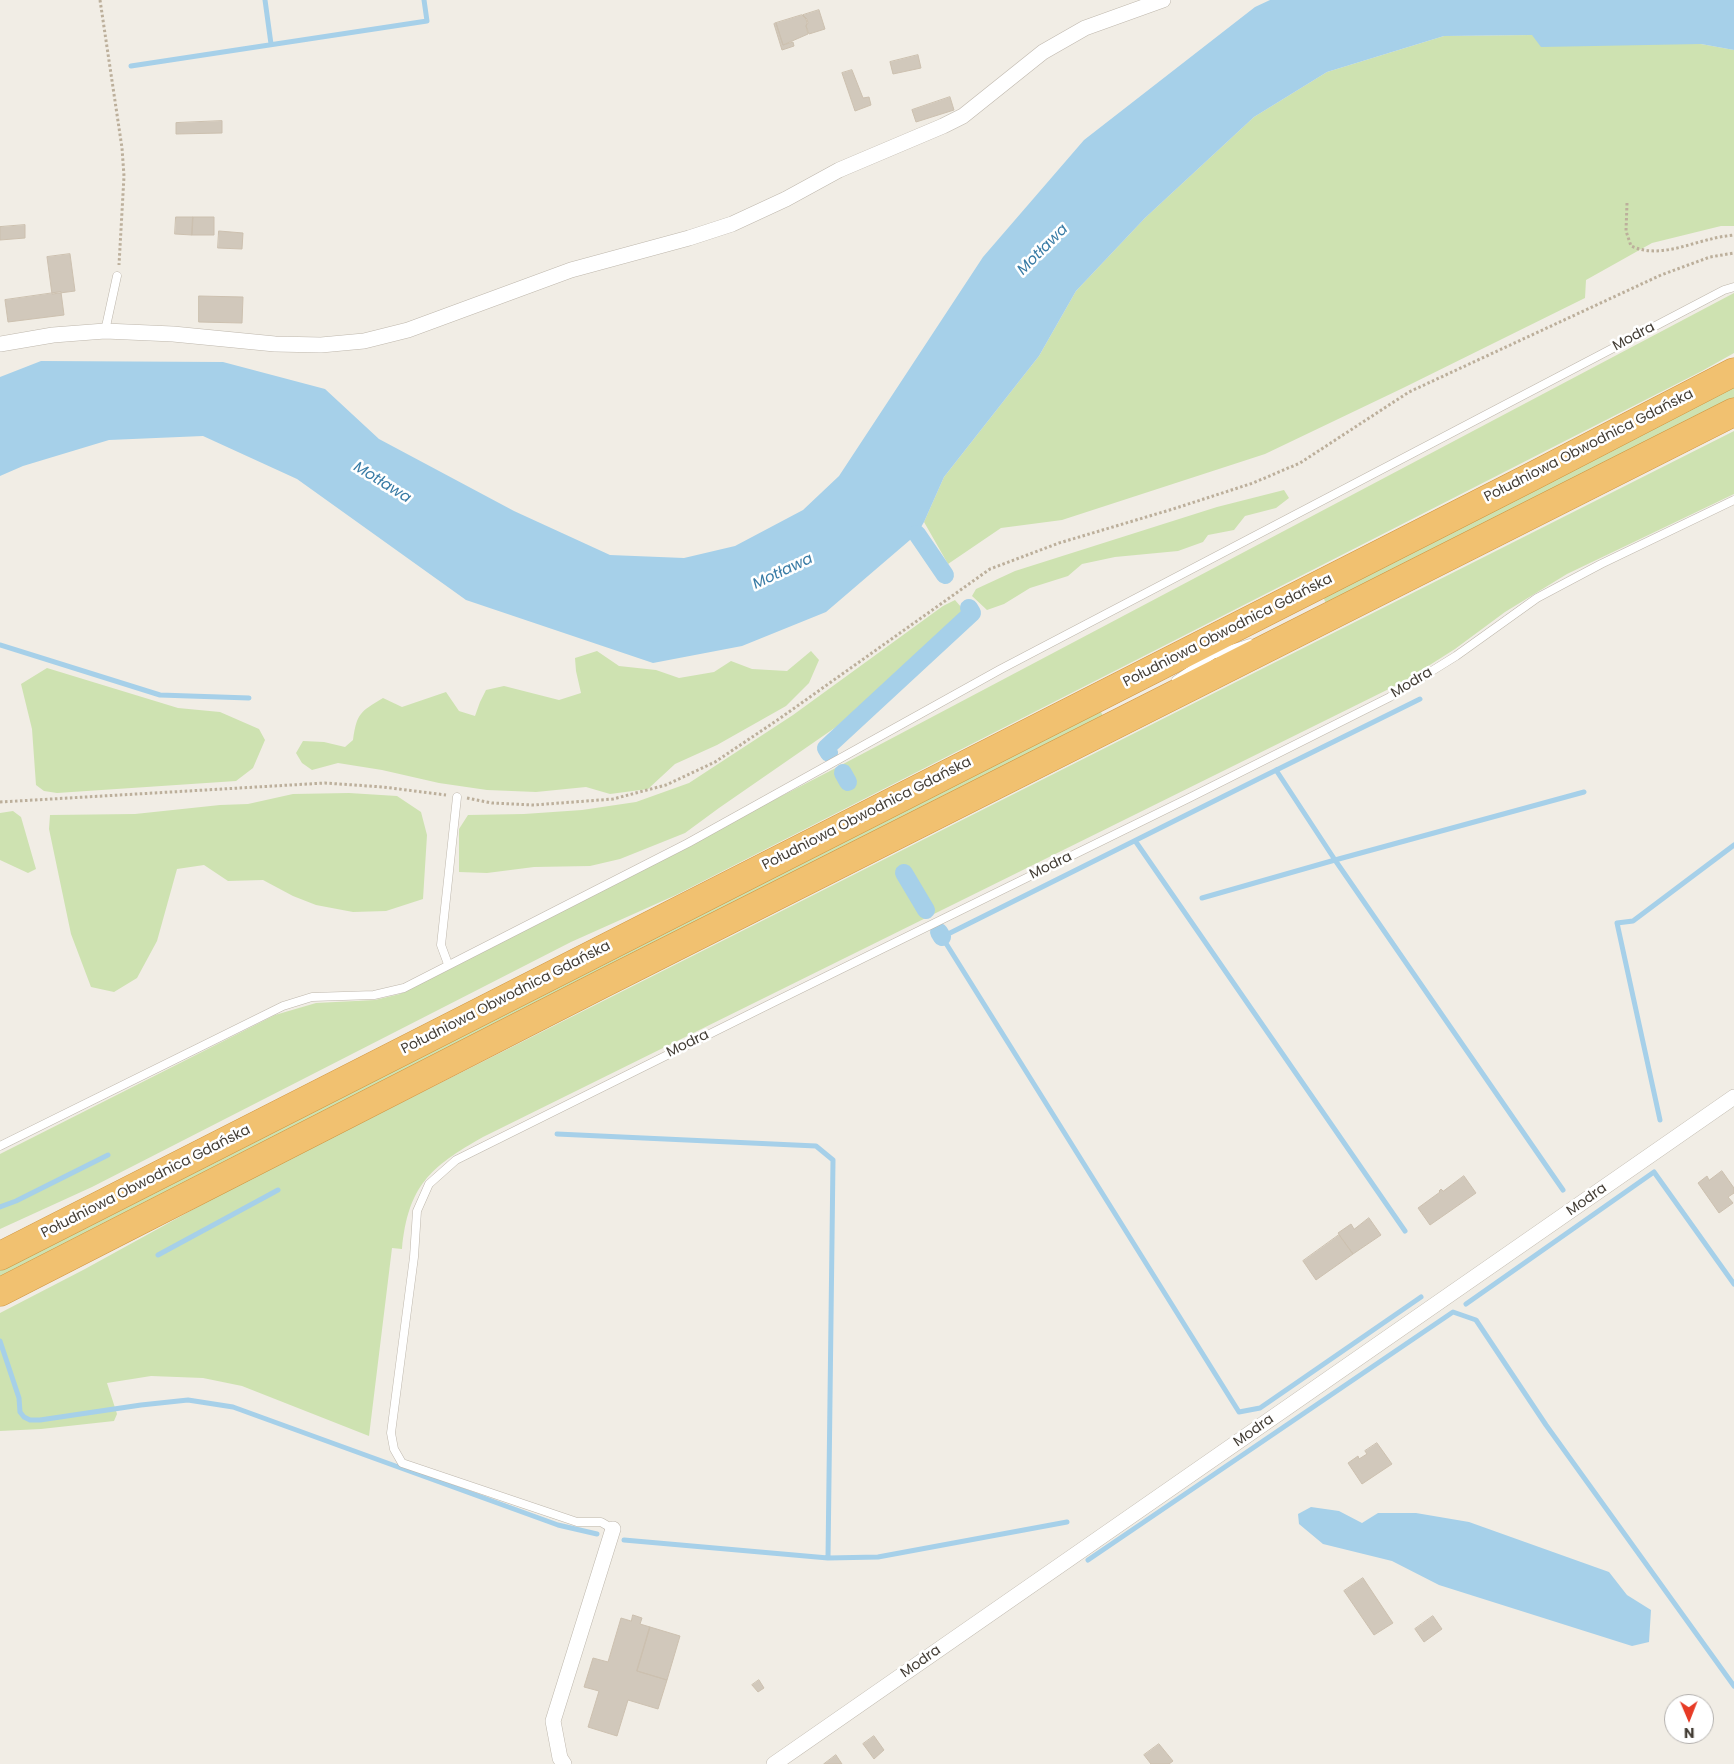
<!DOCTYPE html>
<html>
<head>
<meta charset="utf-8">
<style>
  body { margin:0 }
  #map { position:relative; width:1734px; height:1764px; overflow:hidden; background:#f1ede5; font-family:Poppins,sans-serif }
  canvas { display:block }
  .north { position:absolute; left:1664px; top:1694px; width:50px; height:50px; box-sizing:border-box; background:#fff; border:1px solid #b4b1ae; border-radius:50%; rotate:179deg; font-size:14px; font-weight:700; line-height:20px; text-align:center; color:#433d35 }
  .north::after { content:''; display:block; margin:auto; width:18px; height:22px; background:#e73b26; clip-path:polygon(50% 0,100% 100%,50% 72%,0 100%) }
</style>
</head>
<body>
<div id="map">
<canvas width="1734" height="1764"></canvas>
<div class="north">N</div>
</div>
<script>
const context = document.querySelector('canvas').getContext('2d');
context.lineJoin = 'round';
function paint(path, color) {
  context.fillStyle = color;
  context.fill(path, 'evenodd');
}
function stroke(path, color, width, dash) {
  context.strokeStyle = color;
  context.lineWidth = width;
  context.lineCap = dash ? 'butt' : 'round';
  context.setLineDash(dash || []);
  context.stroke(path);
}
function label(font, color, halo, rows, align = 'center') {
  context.font = font + ' Poppins,sans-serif';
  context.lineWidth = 5;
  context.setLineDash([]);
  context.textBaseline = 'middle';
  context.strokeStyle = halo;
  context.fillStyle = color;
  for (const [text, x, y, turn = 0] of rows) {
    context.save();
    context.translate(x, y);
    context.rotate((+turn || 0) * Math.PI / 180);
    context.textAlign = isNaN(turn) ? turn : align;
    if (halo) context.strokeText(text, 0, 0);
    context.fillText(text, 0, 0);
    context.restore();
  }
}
paint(new Path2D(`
  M1532 35 1701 44 1734 50V226H1721L1652 243 1586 280 1585 298 1403 388 1265 454 1062 520 1001 528 948 564 924 522 944 477 1039 356 1076 291 1145 218 1254 117 1327 72 1444 36Z
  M1734 293V353L1702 371 676 895 571 942 92 1187 0 1229V1154L275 1015 316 1003 375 1000 400 994 451 967 828 772Z
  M1734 385V400L1327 606 1322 594Z
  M1734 431V494L1567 574 1505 612 1455 649 1403 682 483 1137C430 1167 408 1186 402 1249L392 1248 369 1436 242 1386 203 1378 151 1376 107 1383 117 1414 114 1421 41 1429 0 1431V1313L85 1269 232 1188Z
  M1284 490 1289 498 1276 508 1245 516 1234 530 1208 535 1203 542 1178 551 1115 557 1082 564 1068 576 1030 588 1004 604 987 610 972 596 976 589 1015 571 1217 507Z
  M955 600 961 607V618L836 727 719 808 685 833 620 859 590 866 534 867 487 873 459 872V829L468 815 524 814 582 810 636 802 689 783 793 715 943 606Z
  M597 651 619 666 656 670 679 678 714 672 731 661 752 669 787 671 811 651 819 660 809 683 786 706 717 745 675 764 648 789 610 794 586 787 536 792 487 790 439 783 382 770 338 763 312 770 302 763 296 753 303 741 324 742 345 747 353 740C357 713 360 712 383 698L402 707 446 692 459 711 475 716 480 702 486 690 504 686 559 700 581 693 576 671 575 658Z
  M47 668 178 708 220 712 259 729 265 740 253 768 236 781 57 793 44 791 36 785 32 729 21 684Z
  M1099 708 1104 718 0 1279V1268Z
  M349 793 397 796 421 812 427 835 423 899 386 911 353 912 316 905 293 896 263 880 228 881 204 865 177 869 157 941 137 978 114 992 91 987 71 934 49 829 50 815 135 814 220 805 248 804 293 794Z
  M13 811 21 817 36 869 28 873 0 860V813Z`), '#cee2b1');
paint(new Path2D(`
  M1270 0H1734V50L1701 44 1541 47 1532 35 1444 36 1327 72 1254 117 1145 218 1076 291 1039 356 944 477 924 522 917 534 826 612 742 646 653 663 466 600 297 479 203 436 109 440 23 466 0 476V377L41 361 223 362 325 389 379 439 514 511 610 555 684 558 735 546 803 510 839 476 983 257 1084 140 1255 7Z
  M1311 1507 1339 1511 1362 1523 1378 1513H1416L1469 1522 1609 1572 1627 1595 1651 1610 1649 1642 1632 1646 1439 1585 1392 1561 1323 1544 1299 1524 1298 1514Z`), '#a6d0e9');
stroke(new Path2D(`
  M265 0 271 44
  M131 66 427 21 424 0
  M0 645 160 695 249 698
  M1420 699C1260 777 1102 858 942 937L1239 1412 1260 1408 1421 1297
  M1276 770 1335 860 1563 1190
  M1136 842 1405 1231
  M1202 898 1335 860 1584 792
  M1660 1120 1617 923 1633 921 1734 845
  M557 1134 816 1146 833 1160 828 1558
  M0 1207 16 1201 108 1155
  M158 1255 278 1190
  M1466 1304 1654 1172 1734 1284
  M0 1341 19 1398 20 1412 24 1417 30 1420H40L141 1405 188 1400 233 1407 558 1525 597 1534
  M624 1540 828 1558 878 1557 1067 1522
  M1088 1560 1453 1312 1476 1320 1546 1425 1734 1686`), '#a6d0e9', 5);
stroke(new Path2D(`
  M917 534 945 575
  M829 753 826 748 972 613 969 608
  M843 773 848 782
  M904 873 926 910
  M939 932 942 937`), '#a6d0e9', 18);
const building = new Path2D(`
  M819 10 825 29 809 34 806 26 808 23 807 19 803 15Z
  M802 15 806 19 807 23 806 26 808 34 783 45 776 23Z
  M776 23 783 45 793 42 794 46 782 50 774 24Z
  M918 55 921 68 893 74 890 62Z
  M852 70 863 98 869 97 871 105 855 111 842 73Z
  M950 97 954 110 916 122 912 110Z
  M222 121V133L176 134V123Z
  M176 217H193L192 235 175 234Z
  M193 217H214V235H192Z
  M25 225V238L0 240V227Z
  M219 231 243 233 242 249 218 248Z
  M70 254 75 291 52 294 47 257Z
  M61 292 64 315 8 322 5 300Z
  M199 296 243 297 242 323 199 322Z
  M1722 1171 1734 1188V1193L1728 1197 1733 1203 1719 1213 1698 1183 1707 1176 1709 1180Z
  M1464 1176 1476 1193 1430 1225 1418 1208 1440 1192 1439 1191 1441 1189 1443 1191Z
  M1369 1218 1381 1235 1353 1254 1338 1233 1351 1224 1354 1229Z
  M1339 1235 1353 1254 1316 1280 1303 1261Z
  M1377 1443 1392 1464 1362 1484 1348 1463 1358 1456 1359 1459 1367 1454 1365 1451Z
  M1363 1578 1393 1623 1374 1635 1344 1591Z
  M633 1615 642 1618 640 1624 650 1627 637 1671 667 1680 658 1709 628 1700 617 1736 588 1727 599 1691 584 1687 593 1658 608 1662 621 1618 631 1621Z
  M1433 1616 1442 1629 1424 1642 1415 1629Z
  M650 1627 680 1636 667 1680 637 1671Z
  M759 1680 764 1688 758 1692 752 1685Z
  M874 1736 884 1750 874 1759 863 1744Z
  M1159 1744 1173 1761 1169 1764H1151L1144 1755Z
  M836 1755 842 1764H824Z`);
paint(building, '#d1c8bb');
stroke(building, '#ccc0af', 1);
const service = new Path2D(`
  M105 331 117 276
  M1216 654 1250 643
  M1176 680 1220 650
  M448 964 441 945 457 797
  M0 1146 283 1006 312 997 374 995 404 988 688 843 1001 669 1724 290 1734 287
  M613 1529 601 1522H577L402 1463 394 1449 391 1433 414 1257 417 1211 429 1184 456 1160 774 1002 1191 797 1390 697 1456 656 1537 598 1601 564 1734 500`);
const minor = new Path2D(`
  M0 344 53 335 105 331 173 334 275 344 321 345 364 341 408 330 571 270 689 238 732 224 786 199 839 170 943 126 963 116 1043 52 1085 28 1163 0
  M564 1764 560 1758 553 1721 613 1529
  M774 1764 1734 1097`);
const motorway = new Path2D(`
  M0 1256 1531 477 1734 372
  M0 1292 602 984 1734 412`);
stroke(service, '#beb7ac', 9);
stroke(minor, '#beb7ac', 16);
stroke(motorway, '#cf9541', 29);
stroke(new Path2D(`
  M100 0 122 148 124 176 119 265
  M1627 203 1626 231 1631 246C1657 258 1685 245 1711 239 1718 237 1726 236 1734 235
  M467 798 492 803 534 805 613 799 666 785 715 762 779 719 990 569 1059 543 1173 509 1253 483 1300 463 1409 392 1661 275 1710 257 1734 253
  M0 802 325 783 383 787 446 795`), '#bcaf9b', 3, [2.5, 2.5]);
stroke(service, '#fff', 8);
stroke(minor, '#fff', 15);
stroke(motorway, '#f1c170', 28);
label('14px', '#433d35', '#fff', [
  ["Modra",1634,337,-28],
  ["Południowa Obwodnica Gdańska",1589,446,-27],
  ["Południowa Obwodnica Gdańska",1228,631,-27],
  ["Modra",1412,683,-31],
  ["Południowa Obwodnica Gdańska",867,814,-27],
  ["Modra",1051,866,-26],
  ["Południowa Obwodnica Gdańska",506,998,-27],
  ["Modra",688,1044,-26],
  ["Południowa Obwodnica Gdańska",146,1182,-27],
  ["Modra",1587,1200,-35],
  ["Modra",1254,1431,-35],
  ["Modra",921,1662,-35]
]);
label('italic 15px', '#387ba5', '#fff', [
  ["Motława",1043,250,-45],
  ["Motława",382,483,32],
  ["Motława",783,572,-25]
]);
</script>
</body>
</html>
